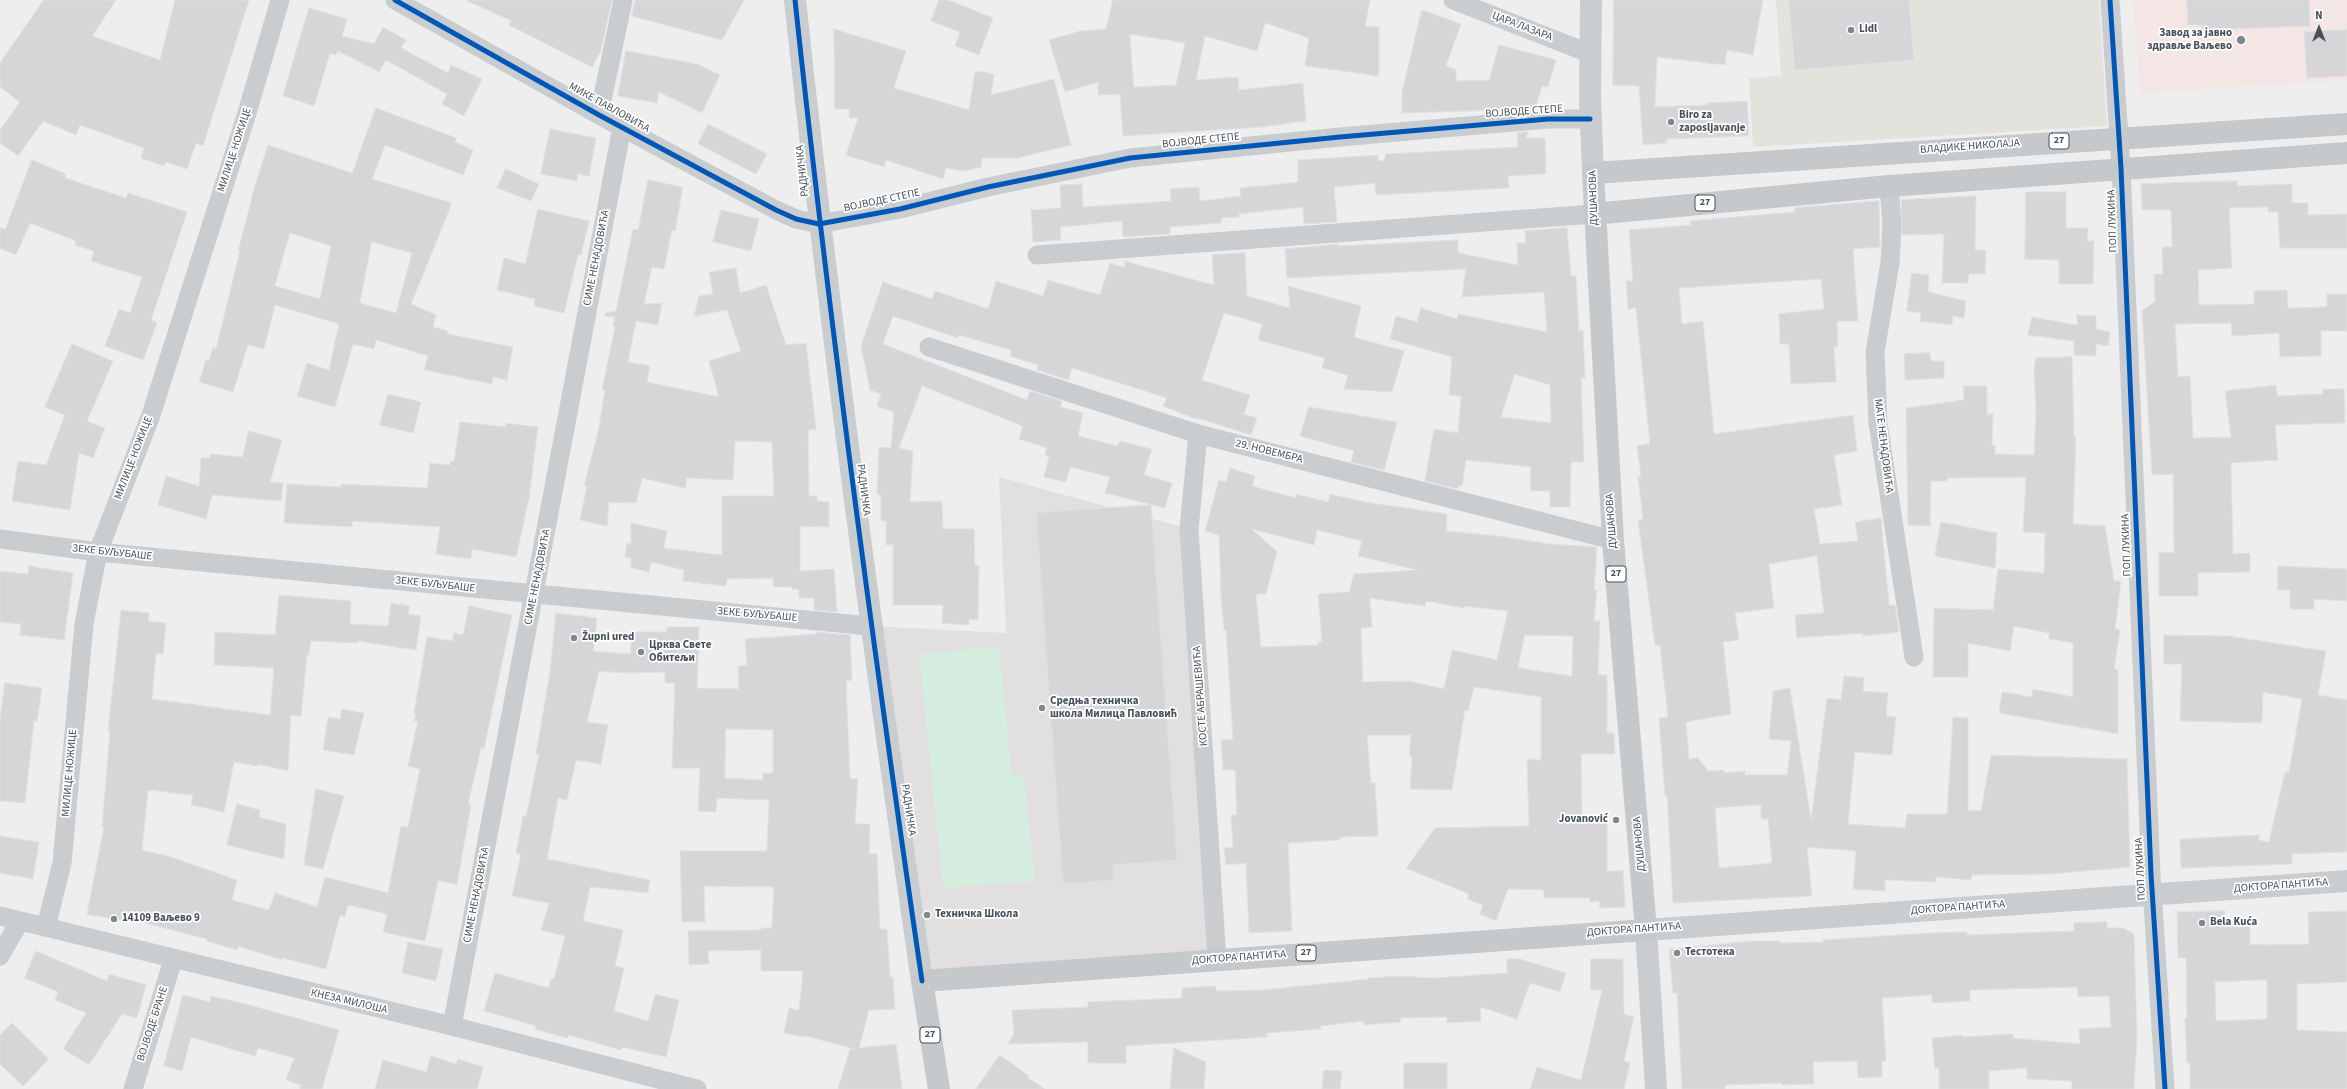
<!DOCTYPE html>
<html>
<head>
<meta charset="utf-8">
<style>
  body { margin:0 }
  #map { position:relative; width:2347px; height:1089px; overflow:hidden; background:#efeeee; font-family:"Source Sans 3",sans-serif }
  canvas { display:block }
  .north { position:absolute; left:2299px; top:8px; width:40px; height:40px; -webkit-text-stroke:3px #fff; paint-order:stroke; rotate:0deg; font-size:11px; font-weight:700; line-height:16px; text-align:center; color:#46505a }
  .north::after { content:''; display:block; margin:auto; width:14px; height:18px; background:#46505a; clip-path:polygon(50% 0,100% 100%,50% 72%,0 100%) }
</style>
</head>
<body>
<div id="map">
<canvas width="2347" height="1089"></canvas>
<div class="north">N</div>
</div>
<script>
const context = document.querySelector('canvas').getContext('2d');
context.lineJoin = 'round';
function paint(path, color) {
  context.fillStyle = color;
  context.fill(path, 'evenodd');
}
function stroke(path, color, width, dash) {
  context.strokeStyle = color;
  context.lineWidth = width;
  context.lineCap = dash ? 'butt' : 'round';
  context.setLineDash(dash || []);
  context.stroke(path);
}
function label(font, color, halo, rows, align = 'center') {
  context.font = font + ' "Source Sans 3",sans-serif';
  context.lineWidth = 3.5;
  context.setLineDash([]);
  context.textBaseline = 'middle';
  context.strokeStyle = halo;
  context.fillStyle = color;
  for (const [text, x, y, turn = 0] of rows) {
    context.save();
    context.translate(x, y);
    context.rotate((+turn || 0) * Math.PI / 180);
    context.textAlign = isNaN(turn) ? turn : align;
    if (halo) context.strokeText(text, 0, 0);
    context.fillText(text, 0, 0);
    context.restore();
  }
}
paint(new Path2D(`
  M1776 0H2099L2107 126 1753 147 1749 78 1781 76Z`), '#e4e2dc');
paint(new Path2D(`
  M999 477 1189 529 1217 960 922 981 870 626 1006 633Z`), '#e1dfe0');
paint(new Path2D(`
  M2133 0H2347V80L2140 93Z`), '#f4e6e5');
paint(new Path2D(`
  M999 646 1012 776 1024 775 1035 881 943 888 919 654Z`), '#d4edde');
const building = new Path2D(`
  M44 0H116L92 36 160 60 175 0H249L203 146 196 143 187 169 166 162 164 166 141 158 144 148 80 125 76 135 43 121 18 156 0 143V130L20 102 0 87V63Z
  M466 0H612L601 50 592 67 509 25 511 21Z
  M635 0H744L722 40 632 16Z
  M939 0H948L993 18 979 55 955 46 960 32 931 21Z
  M1113 0H1370L1365 26 1379 27V76L1305 66 1309 38 1265 23 1257 51 1205 36 1196 80 1238 77 1239 90 1303 83 1306 121 1261 127 1123 136 1120 94 1098 95V82L1065 92 1049 40 1080 31 1106 29ZM1130 34 1185 43 1176 85 1134 87Z
  M1614 0H1763L1753 55 1727 50 1725 65 1657 57 1655 107 1707 105V103L1747 101 1749 136 1667 139V143L1643 145 1639 86 1613 85Z
  M1789 0H1909L1914 60 1795 70Z
  M2187 0H2309L2310 26 2202 30V25H2188Z
  M309 8 347 19 342 36 374 44 383 27 406 40 401 48 448 73 451 65 482 79 464 116 442 104 447 94 386 60 379 72 338 51 336 55 330 53 314 106 283 96Z
  M1422 10 1461 24 1446 66 1456 70V81L1489 80 1499 45 1556 60 1548 87 1542 86 1535 109 1402 113V92Z
  M834 29 906 51 894 88 969 110 975 71 994 74 991 95 1054 79 1071 145 1017 158H982L981 167 964 171 946 168 943 179 886 160 884 167 846 155 858 118H849V109H835Z
  M2347 30V76L2307 78 2304 32Z
  M626 51 697 64 720 75 702 113 659 92 657 103 618 96Z
  M376 108 456 138 455 142 473 150 463 175 385 145 372 179 452 203 411 304 436 315 433 327 448 331 447 334 513 347 507 380 493 377 492 384 424 370 428 356 376 340 374 349 353 344 335 407 297 396 307 363 329 370 339 324 275 305 264 349 248 345 233 392 199 382 206 360 209 361 213 348 216 349 240 251H238L252 198H251L268 145 352 173ZM290 233 331 246 320 299 275 286ZM372 242 412 253 396 313 360 303Z
  M708 124 767 154 756 174 698 144Z
  M550 129 596 138 589 176 578 174 577 181 541 174Z
  M1528 132 1526 138H1545L1546 174 1508 176 1509 188 1376 195 1375 183 1334 187 1337 222 1304 224 1303 207 1239 214V217L1221 218V223L1170 227V234L1123 237 1122 221 1060 227 1061 240 1033 242 1031 210 1061 208 1060 185 1082 184 1083 207 1171 201 1170 189 1199 187 1200 201 1241 196 1240 188 1298 182V160L1378 155V161H1384L1386 154 1518 147 1517 133Z
  M32 160 66 174 65 178 126 198 128 193 187 212 151 320 157 323 143 360 105 346 119 309 130 313 142 277 91 261 94 251 75 245 76 241 30 223 16 255 0 248V227L5 229Z
  M506 169 539 184 531 201 497 188Z
  M648 180 682 187V193L675 231 672 230 664 269 652 267 644 304 662 303 658 325 636 321 628 362 650 366 647 382 719 397 709 361 741 351 727 310 694 316 699 296 713 294 709 272 736 268 740 293 766 285 786 345 806 343 816 429 808 430 809 496H817V501L829 502V527L800 526V571L834 569 837 612 814 610V598H799V589H792V587H773V578L727 579 726 586 683 581 684 570 651 562 649 572 631 568V558L625 557 627 543 631 544V523L667 531 664 548 722 555V496H774L772 442 735 441 733 480 687 478 685 488 642 478 636 503 609 502 607 526 580 520 587 486H584L598 432 605 390H602L615 327 613 326 615 317 605 316V313L616 311 633 229 638 230Z
  M2237 181V186L2292 184V203H2308V215L2347 214V248H2280L2278 212H2268V207L2229 208 2232 268 2198 270 2199 305 2254 304V291L2287 290 2288 308 2327 307V294H2347V331H2321V356L2280 357 2279 333 2232 336 2231 323 2175 324 2178 377 2190 376 2193 438 2231 437 2225 391 2276 385 2277 396 2323 394V389H2344L2345 423 2275 425 2278 460 2231 463 2233 554 2250 553V572L2198 573V596H2159V552L2174 553 2173 474 2152 475 2142 311 2155 301 2154 274H2163L2162 247H2172L2171 210H2142L2141 184Z
  M2026 192H2066V228H2088L2087 241H2094L2093 284H2059V260L2025 259Z
  M1976 196 1975 250H1986L1985 274H1969L1968 283H1942L1944 234 1902 235 1901 200Z
  M1879 201 1880 247 1853 249 1858 321H1837L1838 347H1834L1836 382 1791 384 1789 344H1780L1779 314 1824 309 1821 279 1679 288 1682 324 1703 321 1714 434 1853 415 1857 451 1834 455 1842 505 1814 509 1820 544 1858 541 1855 522 1881 518 1889 605H1895L1899 632 1863 636V633L1797 638 1795 615 1824 613 1817 556 1769 564 1774 608 1735 613 1739 640 1723 642 1731 714 1686 722 1689 759 1698 758 1708 771 1724 770V773L1745 771V775H1787L1791 741 1769 739 1773 691 1790 688 1811 819 1827 698 1841 700 1844 676 1864 678 1863 691 1888 693 1886 716 1896 717 1892 755 1855 752 1848 824 1905 828 1907 814H1947L1953 717 1968 718V810L1981 811 1991 755 2127 759 2130 867 2050 874 1972 875 1971 880 1936 877V882L1885 880V891L1853 889 1856 851 1807 847 1812 896 1673 903 1667 795 1665 796 1659 718 1668 717 1660 645H1655L1638 520 1643 519 1638 477 1641 476 1637 446 1650 444 1636 308 1628 309 1626 281H1633L1629 230 1691 225 1690 221 1795 212V208ZM1761 805V819H1768L1772 863 1719 868 1715 808Z
  M538 209 589 221 581 255H578L564 313 534 306 535 299 497 290 504 258 525 264Z
  M721 210 759 219 751 251 713 242Z
  M1567 228 1571 276H1576L1579 331 1583 330 1585 379 1581 377 1584 462H1571L1570 507H1550V491H1530L1531 467 1466 460 1462 486 1459 485 1458 489 1425 481 1434 429 1458 433 1461 396 1449 395 1452 357 1390 339 1396 316 1417 322 1421 308 1457 319 1458 314 1547 332 1544 292 1462 297 1466 269 1287 278 1285 249 1338 244V246L1458 240V253L1518 265 1517 243H1526L1525 231ZM1515 374 1550 385 1551 423 1501 417Z
  M1245 253 1247 296 1290 308 1288 286 1361 306 1354 337 1404 351 1392 392 1344 389 1348 375 1322 368 1325 358 1258 340 1262 324 1224 313 1202 380 1250 395 1244 414 1257 418 1251 435 1197 418 1196 419 1163 406 1167 398 1072 368 1068 380 1037 370 1038 365 1010 356 1011 350 959 335 958 338 893 316 883 344 1027 400 1030 391 1062 401 1060 407 1083 413 1078 436 1118 446 1120 441 1152 449 1144 475 1172 483 1165 508 1105 493 1110 477 1070 467 1066 482 1044 477 1049 456 1045 455 1047 448 1019 439 1023 426 922 386 899 448 913 451 910 502 942 501 943 529H974L975 566 979 565 978 620 969 619V625L942 623 943 605H893V544L886 545V521H881V495H877L879 447 891 448 894 412 877 406 881 394 870 390 861 346 883 282 932 299 935 291 988 309 996 281 1043 296 1048 280 1100 295 1110 263 1125 268 1124 261 1214 285 1212 255Z
  M1912 273 1929 275 1928 292 1966 301 1964 318 1953 316 1952 325 1920 321 1921 313 1907 311Z
  M2077 315 2096 316V329L2110 332 2108 346 2096 344V356L2074 355V341L2028 335 2032 317 2077 325Z
  M72 344 113 361 87 421 105 428 93 458 79 453 70 510 12 501 18 461 46 465 65 415 45 407Z
  M1930 353 1931 361H1944V378L1905 380 1904 354Z
  M2072 357 2074 437H2076L2073 524 2105 526 2114 581H2121L2115 629 2120 630 2114 669H2118V734L1999 713 2002 692 2032 697 2033 689 2073 697V643L2049 639V633L2014 626 2010 651 1968 643V677H1933L1934 608 1993 610 1998 569 2044 573 2045 533 2023 532 2026 477 1947 478V481H1931L1930 526 1908 525 1906 408 1964 400 1963 386H1987V414H1993L1992 445H1995V454L2034 455 2036 413 2034 368 2036 358Z
  M388 394 421 402 413 433 380 425Z
  M1309 407 1397 422 1384 470 1351 462 1354 451 1300 436Z
  M460 422 506 427V423L538 427 529 498 516 557 472 549 471 559 436 554 440 527 352 521V527L284 523 287 484 341 487V484L427 488 430 463 450 465 451 461H454Z
  M249 431 282 440 270 482 283 483 281 501 212 495 206 519 158 505 166 476 199 486 201 458H210L211 454 242 457Z
  M1230 468 1255 476 1252 486 1296 498V494L1328 502 1330 494 1365 502 1447 514 1446 531 1499 536 1550 544 1597 547 1594 590H1597L1594 621H1600L1598 675H1607V733H1614L1615 754H1581L1582 819H1607V872L1623 870 1625 907 1600 908 1599 901 1590 902V898H1544V890L1508 889 1496 921 1480 914 1483 905 1467 899 1469 894 1406 868 1435 828 1529 826 1527 759 1541 760V697L1474 687 1468 711 1465 710 1452 790 1410 789 1412 756 1409 755 1411 735H1367L1371 783H1375L1378 836 1340 837V840L1288 843 1292 931 1249 933 1246 863 1226 865 1224 848 1233 847 1231 815H1237L1235 770H1223L1221 740 1233 739 1226 630H1224L1221 596 1219 535 1205 531 1219 480 1226 482ZM1252 529 1314 545 1317 530 1362 541 1358 556 1418 570 1354 574 1349 592 1318 594 1322 641 1318 642V645L1261 647 1256 594H1266L1277 552ZM1370 598 1425 606 1426 601 1464 608V606L1508 611 1497 660 1452 650 1444 689 1409 681 1363 682 1361 628 1372 627ZM1525 635 1573 636 1572 676 1518 668Z
  M1151 505 1177 860 1113 865 1114 880 1063 884 1036 513Z
  M1941 522 1997 533 1995 568 1935 556Z
  M29 566 73 573 64 640 20 635 21 624 0 622V571L28 574Z
  M2278 566 2347 569V601L2314 599V609H2290V590H2278Z
  M279 595 351 601 350 624 388 626 391 603 410 606 408 614 421 616 416 650 357 641V643L311 641 309 655H307L301 716 291 715 288 771 259 764 258 766 234 762 224 812 191 805 193 795 148 790 142 850 168 856 237 880 232 900 269 910 275 893 317 907 325 877 388 893 401 826 408 827 420 769 408 766 418 721H414L416 713H414L427 637 452 641 454 633 463 635 469 606 512 615 484 749 481 748 468 804 471 805 457 884 438 881 425 941 383 932 387 914 348 905 345 917 340 915 326 969 283 958 282 960 238 946 237 950 207 941V939L129 919 128 922 87 914 104 827H102L110 731H108L121 610 149 613 148 621 166 623 163 654H156L152 699 270 715 274 668 214 665 215 632 275 635Z
  M556 613 597 618 593 651 631 654V632H667V627H699L697 688 739 689 738 666 747 665 745 639 816 634V632L850 635 852 680 846 681 850 779H858L855 824H870L869 854H877L880 929H887L890 977H893L895 1009 869 1010 859 1048 896 1044 902 1089H838L850 1049H855L806 1036 805 1037 784 1033 789 1008 799 1010 803 971H761V950L708 951 709 964 689 965 688 931 761 930V928H772L774 887 704 886 705 922H682L680 851H767L769 800 717 798 716 812 698 811 700 768H672L675 683H665V672L625 673 599 671 587 722 608 725 601 764 576 760 567 800 558 798 547 859 650 880 648 893 590 887 583 921 623 930 615 966 624 968 614 1011 648 1021 655 994 679 1000 666 1057 622 1047 621 1050 569 1035 567 1038 535 1029 536 1026 484 1011 495 973 548 988 551 978 554 979 565 936 541 930 549 903 512 896 521 854 516 853 523 816 526 817 539 754H536L550 672ZM726 729 773 730V773H763V780L725 778Z
  M2164 635 2228 636 2326 651 2318 695 2347 700V852L2292 854V864L2181 868 2180 839 2259 835V840L2269 842 2285 772H2289L2302 699 2263 692 2262 723 2180 721 2182 664H2164Z
  M5 683 42 688 37 721H34L25 803 0 801V719Z
  M342 709 364 713 354 755 323 750 328 717 340 719Z
  M316 789 344 796 323 869 304 865Z
  M237 804 260 810 259 817 286 824 284 859 227 845Z
  M0 836 39 842 33 879 0 873Z
  M2225 911V924H2250V945L2309 944 2308 912 2347 911V982L2297 984V1030L2347 1032V1089H2190V1063H2187L2185 1018H2187L2186 958H2178L2177 912ZM2267 980V1019L2216 1021 2215 982Z
  M2107 922V928H2123L2134 934 2137 1037 2134 1089H2072V1081L2027 1079V1068L1989 1071V1089H1939V1068L1935 1069 1932 1038 1962 1035 1963 1037 2013 1034V1038L2080 1044 2079 1029 2111 1027 2109 996 2078 997 2077 987 1970 990V1001L1932 1003V995L1882 998 1886 1061H1882V1077L1858 1078 1857 1061 1813 1062 1814 1084 1782 1085V1083L1725 1085V1089H1682L1677 993H1673L1669 949 1753 941H1780V943L1823 942V940L1929 933 1967 932V935L2074 931V923Z
  M408 942 443 949 436 981 402 973Z
  M36 951 107 981 109 974 146 985 137 1018 122 1014 89 1065 63 1049 86 1013 55 1000 58 992 25 978Z
  M1507 959H1520L1566 973 1560 992 1530 983 1517 1019 1480 1007 1481 1021 1447 1023V1017L1400 1018 1401 1022 1364 1025V1021L1320 1026 1321 1029 1267 1033V1037L1126 1046V1063H1088V1042L1008 1044 1014 1035 1012 1010 1088 1007V1002L1182 998V988L1216 986V991L1264 990 1368 979V978L1398 976 1434 978 1507 973Z
  M1591 959H1623L1624 1014 1634 1017 1624 1061 1630 1063 1624 1089H1530L1537 1067 1581 1080 1602 990H1591Z
  M183 995 210 1002 211 996 242 1003 339 1030 322 1089H300L301 1085 286 1080 294 1058 258 1048 255 1056 191 1037 182 1071 164 1066Z
  M12 1023 49 1059 23 1086 0 1064V1035Z
  M1174 1048 1206 1062 1204 1089H1170Z
  M1000 1055 1029 1076 1028 1078 1045 1089H976Z
  M431 1056 456 1064 458 1059 483 1067 477 1089H375L383 1060 426 1072Z
  M1404 1063H1447V1089H1404Z
  M1324 1070 1342 1071 1340 1089H1322Z`);
paint(building, '#d6d6d8');
stroke(building, '#e0e0e1', 1);
stroke(new Path2D(`
  M395 0 599 115 776 210 796 219 819 224 900 209 988 187 1130 158 1340 137 1548 119H1590
  M1453 0 1591 54
  M2110 0 2121 168 2151 874 2165 1089
  M599 115 623 0
  M1889 186 1892 224 1890 263 1875 352 1878 423 1914 657
  M1037 255 1594 214
  M929 347 1198 434 1613 540
  M1198 434 1189 529 1217 960
  M0 539 98 552 870 626
  M0 916 452 1026 697 1089
  M46 927 62 863 84 624 98 552 151 415 247 113 280 0
  M0 956 20 921
  M452 1026 622 127
  M133 1089 173 960`), '#cacdcf', 19);
stroke(new Path2D(`
  M795 0C830 328 874 654 922 981
  M1591 0 1590 98 1593 173
  M1656 1089 1646 930 2347 881`), '#cacdd0', 22);
stroke(new Path2D(`
  M1594 214 1889 186 2347 153
  M939 1089 922 981 1646 930 1613 540 1593 173 2347 124`), '#c6c9cc', 22);
stroke(new Path2D(`
  M395 0 599 115 776 210 796 219 819 224 900 209 988 187 1130 158 1340 137 1548 119H1590
  M795 0C830 328 874 654 922 981
  M2110 0 2121 168 2151 874 2165 1089`), '#0057b8', 5);
for (const [x, y, r, color] of [
  [1851,30,4,"#81878e"],
  [2241,40,5,"#81878e"],
  [1671,122,4,"#81878e"],
  [574,638,4,"#81878e"],
  [641,652,4,"#81878e"],
  [1042,708,4,"#81878e"],
  [1616,820,4,"#81878e"],
  [927,915,4,"#81878e"],
  [114,919,4,"#81878e"],
  [2202,923,4,"#81878e"],
  [1677,953,4,"#81878e"]
]) {
  const dot = new Path2D();
  dot.arc(x, y, r, 0, 2 * Math.PI);
  context.fillStyle = color;
  context.fill(dot);
  stroke(dot, '#fff', 1.5);
}
for (const [x, y, w] of [
  [2059,141,20],
  [1705,203,20],
  [1616,574,20],
  [1306,953,20],
  [930,1035,20]
]) {
  const box = new Path2D();
  box.roundRect(x - w / 2, y - 8, w, 16, 3);
  context.fillStyle = '#fff';
  context.fill(box);
  stroke(box, '#46505a', 1);
}
label('bold 10px', '#46505a', null, [
  ["27",2059,141],
  ["27",1705,203],
  ["27",1616,574],
  ["27",1306,953],
  ["27",930,1035]
]);
label('11px', '#46505a', '#fff', [
  ["ЦАРА ЛАЗАРА",1522,27,21],
  ["МИКЕ ПАВЛОВИЋА",609,108,29],
  ["ВОЈВОДЕ СТЕПЕ",1524,112,-4],
  ["ВОЈВОДЕ СТЕПЕ",1201,141,-6],
  ["ВЛАДИКЕ НИКОЛАЈА",1970,147,-4],
  ["МИЛИЦЕ НОЖИЦЕ",235,150,-72],
  ["РАДНИЧКА",803,171,-96],
  ["ДУШАНОВА",1594,198,-92],
  ["ВОЈВОДЕ СТЕПЕ",882,201,-12],
  ["ПОП ЛУКИНА",2113,221,-92],
  ["СИМЕ НЕНАДОВИЋА",597,258,-79],
  ["МАТЕ НЕНАДОВИЋА",1883,446,83],
  ["29. НОВЕМБРА",1269,452,14],
  ["МИЛИЦЕ НОЖИЦЕ",134,458,-69],
  ["РАДНИЧКА",863,490,83],
  ["ДУШАНОВА",1612,521,-94],
  ["ПОП ЛУКИНА",2127,545,-92],
  ["ЗЕКЕ БУЉУБАШЕ",112,553,6],
  ["СИМЕ НЕНАДОВИЋА",538,577,-79],
  ["ЗЕКЕ БУЉУБАШЕ",435,585,6],
  ["ЗЕКЕ БУЉУБАШЕ",757,615,5],
  ["КОСТЕ АБРАШЕВИЋА",1201,696,-94],
  ["МИЛИЦЕ НОЖИЦЕ",70,773,-85],
  ["РАДНИЧКА",908,810,82],
  ["ДУШАНОВА",1640,844,-95],
  ["ПОП ЛУКИНА",2141,869,-93],
  ["ДОКТОРА ПАНТИЋА",2281,886,-4],
  ["СИМЕ НЕНАДОВИЋА",477,895,-79],
  ["ДОКТОРА ПАНТИЋА",1958,908,-4],
  ["ДОКТОРА ПАНТИЋА",1634,930,-4],
  ["ДОКТОРА ПАНТИЋА",1239,958,-4],
  ["КНЕЗА МИЛОША",349,1002,13],
  ["ВОЈВОДЕ БРАНЕ",153,1024,-72]
]);
label('bold 11px', '#46505a', '#fff', [
  ["Lidl",1859,30],
  ["Завод за јавно",2232,34,"right"],
  ["здравље Ваљево",2232,47,"right"],
  ["Biro za",1679,116],
  ["zaposljavanje",1679,129],
  ["Župni ured",582,638],
  ["Црква Свете",649,646],
  ["Обитељи",649,659],
  ["Средња техничка",1050,702],
  ["школа Милица Павловић",1050,715],
  ["Jovanović",1608,820,"right"],
  ["Техничка Школа",935,915],
  ["14109 Ваљево 9",122,919],
  ["Bela Kuća",2210,923],
  ["Тестотека",1685,953]
], 'left');
</script>
</body>
</html>
